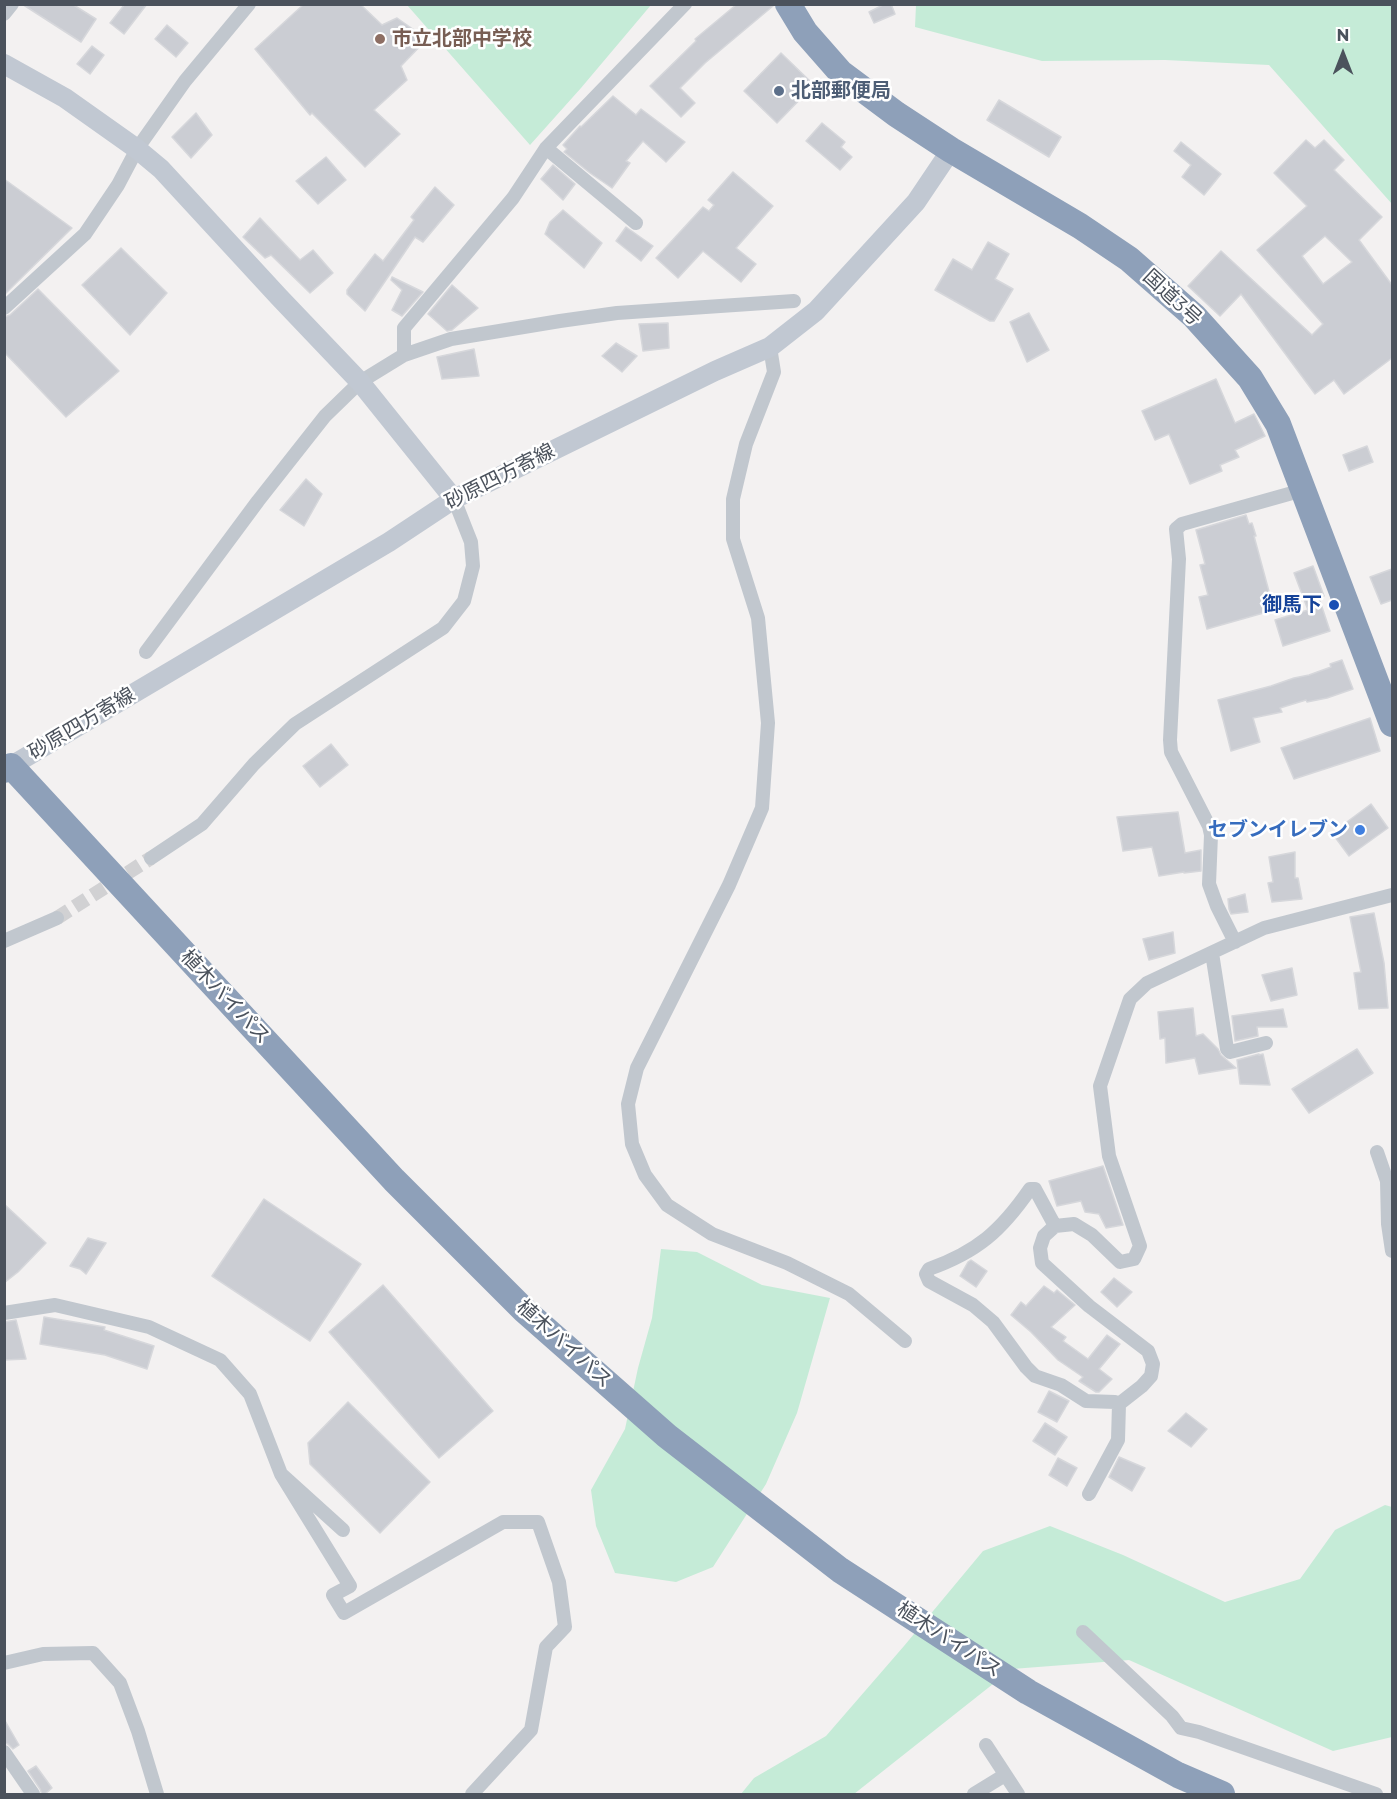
<!DOCTYPE html>
<html>
<head>
<meta charset="utf-8">
<style>
  body { margin:0 }
  #map { position:relative; width:1397px; height:1799px; overflow:hidden; background:#f3f1f1; font-family:Montserrat,sans-serif }
  canvas { display:block }
  .frame { position:absolute; inset:0; border:6px solid #4b525c; pointer-events:none }
  .north { position:absolute; left:1313px; top:24px; width:60px; height:60px; -webkit-text-stroke:4px #fff; paint-order:stroke; rotate:0deg; font-size:16px; font-weight:700; line-height:24px; text-align:center; color:#4b525c }
  .north::after { content:''; display:block; margin:auto; width:21px; height:27px; background:#4b525c; clip-path:polygon(50% 0,100% 100%,50% 72%,0 100%) }
</style>
</head>
<body>
<div id="map">
<canvas width="1397" height="1799"></canvas>
<div class="frame"></div>
<div class="north">N</div>
</div>
<script>
const context = document.querySelector('canvas').getContext('2d');
context.lineJoin = 'round';
function paint(path, color) {
  context.fillStyle = color;
  context.fill(path, 'evenodd');
}
function stroke(path, color, width, dash) {
  context.strokeStyle = color;
  context.lineWidth = width;
  context.lineCap = dash ? 'butt' : 'round';
  context.setLineDash(dash || []);
  context.stroke(path);
}
function label(font, color, halo, rows, align = 'center') {
  context.font = font + ' Montserrat,"Noto Sans JP",sans-serif';
  context.lineWidth = 5;
  context.setLineDash([]);
  context.textBaseline = 'middle';
  context.strokeStyle = halo;
  context.fillStyle = color;
  for (const [text, x, y, turn = 0] of rows) {
    context.save();
    context.translate(x, y);
    context.rotate((+turn || 0) * Math.PI / 180);
    context.textAlign = isNaN(turn) ? turn : align;
    if (halo) context.strokeText(text, 0, 0);
    context.fillText(text, 0, 0);
    context.restore();
  }
}
paint(new Path2D(`
  M407 5H651L581 88 530 145Z
  M916 5H1392V204L1269 65 1165 60 1042 61 915 27Z
  M661 1249 697 1252 762 1285 830 1298 797 1413 766 1484 713 1567 676 1582 615 1573 596 1526 591 1490 625 1429 638 1368 652 1318Z
  M1385 1505 1392 1507V1737L1333 1751 1129 1660 1012 1669 854 1794H741L754 1778 826 1736 904 1646 983 1551 1050 1526 1123 1555 1225 1602 1300 1579 1335 1530Z`), '#c5ebd7');
const building = new Path2D(`
  M22 4H72L96 19 81 42Z
  M125 4H147L124 34 110 23Z
  M304 4H360L382 25 397 18 427 39 401 66 407 80 374 110 400 134 365 167 312 113 310 115 255 49Z
  M737 4H773V6L705 63 680 88 695 103 681 117 650 86 696 41 695 39Z
  M885 4H891L895 14 874 23 869 12Z
  M167 25 188 43 176 57 155 39Z
  M92 46 104 55 90 74 77 64Z
  M781 53 814 85 777 123 744 91Z
  M613 96 636 115 641 109 685 142 666 162 643 141 626 161 630 163 612 188 590 173 564 152 567 149 563 145 580 126 581 127Z
  M999 100 1061 137 1049 157 987 120Z
  M196 113 212 135 191 158 172 137Z
  M822 123 845 142 841 147 852 157 840 170 806 141Z
  M1306 140 1315 148 1324 140 1344 160 1334 170 1382 217 1359 240 1392 285V358L1344 394 1334 380 1315 394 1241 294 1220 316 1188 286 1221 251 1312 335 1323 324 1257 250 1307 206 1274 173ZM1325 236 1352 262 1323 284 1302 256Z
  M1181 142 1221 174 1204 195 1182 177 1191 165 1174 151Z
  M326 157 346 180 318 204 296 181Z
  M553 165 575 184 563 200 541 179Z
  M733 172 773 206 736 248 756 264 741 282 703 251 678 278 656 258 703 207 709 211 714 205 708 200Z
  M4 179 72 228 4 295Z
  M435 187 454 205 423 242 415 237 365 311 347 294V290L375 254 383 261 414 220 411 217Z
  M563 210 602 243 584 268 545 234 550 222Z
  M260 218 300 260 313 250 333 273 310 293 271 255 265 258 243 237Z
  M626 227 653 246 641 261 616 241Z
  M988 242 1009 254 995 279 1013 289 994 321H990L935 290 953 259 972 270Z
  M121 248 167 293 130 335 82 285Z
  M392 277 423 292 402 316 392 310 402 290 391 280Z
  M452 285 478 308 452 330 447 331 428 314Z
  M38 289 119 371 66 417 4 352V317L10 315Z
  M1029 313 1049 350 1027 362 1010 322Z
  M668 323 669 348 643 351 639 324Z
  M616 343 637 356 622 372 602 356Z
  M474 349 479 376 442 379 437 357Z
  M1216 379 1235 423 1254 414 1265 436 1235 450 1239 457 1220 465 1222 471 1190 484 1169 434 1155 440 1142 411Z
  M1367 446 1373 462 1349 471 1343 455Z
  M306 479 322 494 304 526 280 510Z
  M1246 515 1249 524 1252 523 1256 536H1254L1274 610 1207 629 1199 597 1208 595 1200 565 1205 564 1196 530Z
  M1313 566 1324 596 1319 598 1330 631 1283 646 1275 620 1308 610 1294 573Z
  M1392 569V600L1381 604 1370 577Z
  M1342 660 1353 689 1327 698 1307 702 1306 700 1280 708 1282 712 1253 718 1260 742 1231 751 1218 700 1271 686 1294 678 1309 675 1331 667 1330 664Z
  M1370 718 1380 751 1294 779 1281 748Z
  M331 744 348 765 320 787 303 766Z
  M1371 804 1388 828 1349 856 1332 833Z
  M1178 812 1185 853 1201 850V871L1184 873V872L1159 876 1152 847 1123 851 1117 817Z
  M1295 852V878H1298L1302 899 1272 902 1268 883 1273 882 1269 857Z
  M1245 894 1248 912 1231 914 1229 909 1228 899Z
  M1374 913 1384 963 1388 1008 1359 1009 1354 973 1361 972 1350 917Z
  M1173 932 1175 953 1149 960 1143 939Z
  M1292 968 1297 995 1271 1001 1262 975Z
  M1193 1008 1196 1036 1203 1034 1218 1049 1221 1055 1236 1068 1199 1074 1195 1058 1166 1063 1165 1038 1160 1039 1158 1012Z
  M1283 1009 1287 1027H1257L1258 1036 1235 1041 1232 1016Z
  M1357 1049 1373 1073 1309 1113 1292 1089Z
  M1259 1054V1055L1263 1054 1270 1085 1240 1084 1237 1060Z
  M1103 1166 1123 1225 1106 1228 1099 1214 1085 1212 1081 1201 1057 1206 1049 1181Z
  M264 1199 361 1264 310 1341 212 1276Z
  M4 1204 46 1243 18 1272 4 1283Z
  M88 1238 106 1243 86 1274 80 1269 70 1266Z
  M971 1260 987 1271 976 1287 960 1276 968 1262Z
  M1114 1278 1132 1292 1117 1307 1101 1292Z
  M383 1285 493 1411 439 1458 329 1332Z
  M1044 1286 1054 1293 1057 1290 1075 1305 1051 1327 1066 1337 1063 1341 1088 1359 1107 1335 1120 1344 1099 1369 1112 1379 1099 1392H1096L1079 1381 1083 1377 1058 1360 1031 1332 1011 1315 1021 1302 1026 1306Z
  M44 1317 105 1327 104 1330 154 1346 147 1369 105 1355 40 1344Z
  M16 1320 26 1359 4 1360V1322Z
  M1049 1391 1069 1401 1057 1422 1038 1412Z
  M348 1402 430 1482 380 1533 310 1464 308 1443Z
  M1186 1413 1207 1429 1191 1447 1168 1431Z
  M1045 1423 1067 1437 1055 1455 1033 1441Z
  M1119 1457 1145 1468 1132 1491 1109 1477Z
  M1058 1458 1077 1468 1067 1486 1049 1475Z
  M4 1719 19 1745 13 1749 8 1744 4 1743Z
  M36 1766 52 1788 45 1794H42L40 1789 28 1771Z`);
paint(building, '#cbcdd3');
stroke(building, '#d6d7db', 1.5);
stroke(new Path2D(`
  M57 918 151 858`), '#d1d1d3', 14, [14, 7]);
stroke(new Path2D(`
  M4 14 12 4
  M546 148 636 223
  M4 308 85 234 118 185 137 149 185 81 249 4
  M770 347 774 372 746 444 733 499V539L758 618 768 723 762 808 729 885 637 1068 628 1104 632 1144 645 1175 667 1205 712 1234 787 1263 849 1294 905 1341
  M404 355 451 339 560 321 617 313 794 301
  M146 652 258 501 325 416 360 382 404 355V328L513 198 546 148 685 4
  M151 858 202 824 254 764 295 724 443 628 464 601 473 566 471 542 454 499
  M4 941 57 918
  M1235 942 1217 906 1209 884 1211 835 1209 826 1171 752 1170 740 1179 559 1176 529 1182 524 1303 490
  M1212 953 1227 1049 1230 1052 1266 1043
  M1377 1152 1387 1181 1388 1224 1392 1251
  M1055 1226 1035 1189H1030C1001 1231 977 1252 929 1269L926 1274 929 1281 973 1305 993 1322 1026 1367 1035 1376 1061 1385 1086 1401 1115 1402 1119 1404
  M4 1313 55 1305 149 1327 220 1360 250 1394 281 1474 343 1530
  M281 1474 350 1586 333 1595 344 1613 503 1522H538L559 1582 565 1627 546 1647 531 1730 472 1794
  M1089 1494 1118 1440 1119 1404 1142 1386 1151 1376 1153 1364 1148 1351 1089 1306 1042 1263 1040 1248 1044 1236 1055 1226 1074 1224 1092 1235 1120 1262 1134 1259 1140 1246 1109 1156 1100 1086 1130 999 1147 983 1264 928 1392 895
  M1083 1632 1172 1716 1181 1728 1199 1732 1376 1794
  M4 1663 43 1654 93 1653 120 1683 138 1731 157 1794
  M986 1745 1018 1794
  M4 1752 33 1794
  M974 1794 1005 1775`), '#c1c7ce', 14);
stroke(new Path2D(`
  M4 64 65 98 137 149 161 169 279 297 360 382 454 499
  M11 766 389 542 454 499 715 371 770 347 816 311 916 202 951 150`), '#c1c8d2', 20);
stroke(new Path2D(`
  M788 4 805 32 841 73 896 114 951 150 1080 226 1129 259 1194 316 1250 378 1278 424 1392 724
  M4 770 11 766 394 1180 525 1311 667 1436 840 1570 1028 1692 1178 1775 1222 1794`), '#8ea0b9', 26);
for (const [x, y, r, color] of [
  [380,39,6,"#8d6e63"],
  [779,91,6,"#5c6f8a"],
  [1334,605,6,"#1a4fb4"],
  [1360,830,6,"#3f7fe0"]
]) {
  const dot = new Path2D();
  dot.arc(x, y, r, 0, 2 * Math.PI);
  context.fillStyle = color;
  context.fill(dot);
  stroke(dot, '#fff', 2);
}
label('bold 20px', '#785e54', '#fff', [
  ["市立北部中学校",392,39]
], 'left');
label('bold 20px', '#4e5e75', '#fff', [
  ["北部郵便局",791,91]
], 'left');
label('20px', '#4b525c', '#fff', [
  ["国道3号",1172,298,43],
  ["砂原四方寄線",500,477,-27],
  ["砂原四方寄線",82,724,-31],
  ["植木バイパス",225,997,47],
  ["植木バイパス",564,1344,42],
  ["植木バイパス",949,1640,33]
]);
label('bold 20px', '#164399', '#fff', [
  ["御馬下",1322,605]
], 'right');
label('bold 20px', '#366cbe', '#fff', [
  ["セブンイレブン",1348,830]
], 'right');
</script>
</body>
</html>
